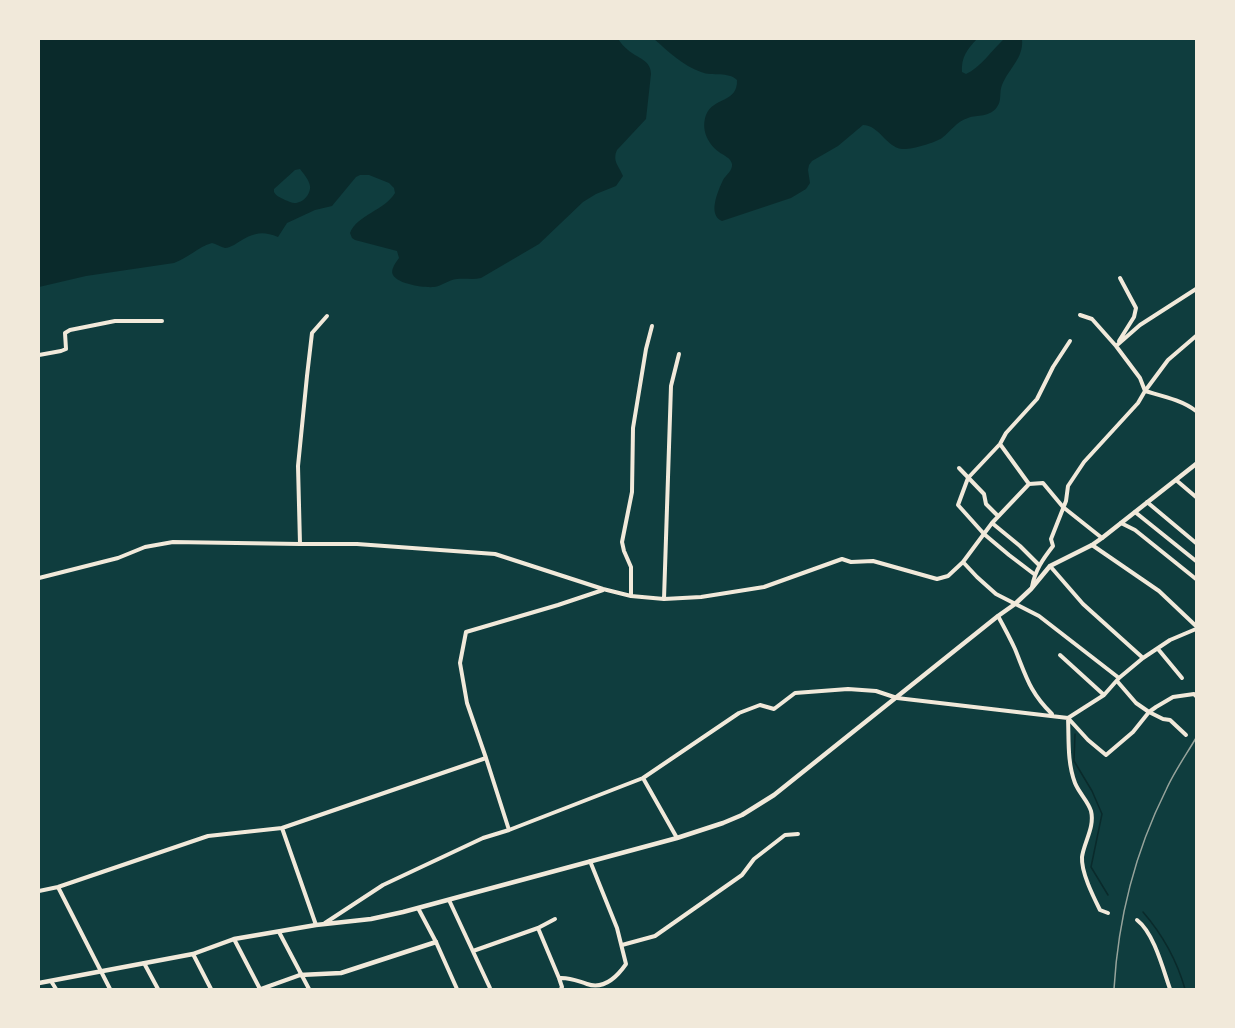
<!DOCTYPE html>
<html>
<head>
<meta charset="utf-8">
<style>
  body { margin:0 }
  #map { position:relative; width:1235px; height:1028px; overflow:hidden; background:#0f3d3e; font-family:"Public Sans",sans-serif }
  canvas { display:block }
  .frame { position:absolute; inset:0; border:40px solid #f1e9da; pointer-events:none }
</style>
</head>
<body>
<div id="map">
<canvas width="1235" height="1028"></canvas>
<div class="frame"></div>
</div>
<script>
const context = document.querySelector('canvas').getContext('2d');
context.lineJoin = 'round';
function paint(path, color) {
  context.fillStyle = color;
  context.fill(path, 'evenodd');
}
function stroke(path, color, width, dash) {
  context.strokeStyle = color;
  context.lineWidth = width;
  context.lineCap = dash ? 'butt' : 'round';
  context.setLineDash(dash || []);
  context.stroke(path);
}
paint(new Path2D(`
  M39 39H618C621 43 624 47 628 50 637 58 651 60 651 74L646 119 617 150C612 161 619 166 623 176L616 186 596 194 583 202 539 244 481 278C473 280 465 278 457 279 448 280 442 286 434 287 424 288 398 284 393 275 390 270 396 262 399 258L397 251 355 240 352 238 350 233C357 215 385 210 395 193L394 188 389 183 369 175H360L356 177 332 206 315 210 287 223 278 237C259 229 250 235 234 245 231 246 228 248 225 248 221 247 216 244 212 243 198 247 188 258 174 263L86 276 39 287ZM300 169C304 174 309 180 310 186 311 194 303 203 295 203 291 203 289 201 285 200 280 197 277 197 274 192V189L295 170Z
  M654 39H977C967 49 961 58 962 72L966 74C980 68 992 50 1004 39H1022C1024 58 1009 68 1002 85 999 92 1002 101 997 107 989 118 978 114 968 118 957 121 950 132 942 138 934 143 911 150 902 149 886 147 879 125 863 125L838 146 812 161 809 165 808 170 810 183 806 189 791 198 722 221C707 215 718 191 723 180 726 175 733 170 732 164 731 158 723 155 719 152 707 143 701 129 706 115 713 97 738 103 737 80 728 71 713 77 701 72 683 66 668 51 654 39Z`), '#0a2a2b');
stroke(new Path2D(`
  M1075 734 1074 761 1092 791 1102 814 1091 867 1108 895
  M1143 912C1162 934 1177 961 1185 989`), '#0a2a2b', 1.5);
stroke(new Path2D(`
  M1080 315 1092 319 1116 346 1140 378 1145 391C1162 396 1182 400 1196 411
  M1119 341 1134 317 1136 308 1120 278
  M1116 346 1140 325 1196 289
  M39 355 61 351 66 349 65 333 70 330 115 321H162
  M1000 444 1029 484
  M959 468 984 494 986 504 998 516
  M1176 480 1196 497
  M1147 502 1196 543
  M1135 512 1196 561
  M992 523 1020 546 1039 565
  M1121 523 1135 530 1196 579
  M300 544 298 466 307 376 312 333 327 316
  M1092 545 1159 591 1196 626
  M963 562 977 577 996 594 1039 616 1119 678
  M1050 566 1083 604 1143 658
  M1034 574 1009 555 984 534 958 505 968 478 1000 444 1006 433 1037 399 1053 367 1070 341
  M39 578 118 558 145 547 173 542 300 544H357L495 554 603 589 631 596 664 599 701 597 764 587 842 559 851 562 873 561 937 579 948 576 963 562 992 523 1029 484 1043 483 1063 507 1102 538
  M1032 587C1035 570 1043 559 1053 546L1051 539 1066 501 1068 486 1084 462 1138 403 1145 391 1168 360 1196 336
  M631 596V567L624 551 622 542 632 492 633 428 646 349 652 326
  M664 599 671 386 679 354
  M998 616C1004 627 1010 638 1015 649 1026 676 1030 693 1052 714
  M1158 649 1182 678
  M1060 655 1104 695
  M1117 681 1136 703 1149 712 1163 719 1170 720 1186 735
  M1068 718C1069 739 1067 762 1075 783 1079 793 1088 801 1091 811 1095 827 1084 842 1082 857 1081 872 1093 896 1100 910L1108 913
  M1068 718 1088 740 1106 755 1133 732 1149 712 1156 707 1173 697 1194 694 1196 696
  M643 778 677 838
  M282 828 316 925
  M509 830 486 758 467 703 460 663 466 632 558 605 603 590
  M58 887 110 989
  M39 891 58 887 208 836 282 828 486 758
  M449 900 490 988
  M418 908 436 942 457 989
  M1137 920C1154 933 1163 969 1170 989
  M325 923 383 885 483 838 509 830 643 778 739 713 760 705 774 709 795 693 848 689 876 691 897 698 1068 718 1104 695 1119 678 1143 658 1170 640 1196 629
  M538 928 559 978C570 977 577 981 587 984 604 990 617 977 626 964L617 928 590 861
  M279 932 309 989
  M234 939 260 989
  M622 945 655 936 742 875 754 859 785 835 798 834
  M473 951 538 928 555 919
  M193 954 211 989
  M144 963 158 989
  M559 978 562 987 561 989
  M51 981 56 989
  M261 989 300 975`), '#f1e9da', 4);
stroke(new Path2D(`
  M39 983 193 954 234 939 316 925 371 919 403 912 677 838 723 823 742 815 774 795 998 616 1015 604 1031 589 1050 566 1092 545 1102 538 1196 464`), '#f1e9da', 4.5);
stroke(new Path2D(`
  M300 975 341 973 436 942`), '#f1e9da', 4.5);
stroke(new Path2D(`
  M1114 989C1118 920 1135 852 1166 790 1174 772 1186 755 1196 738`), '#97a49c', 1.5);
</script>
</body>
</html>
